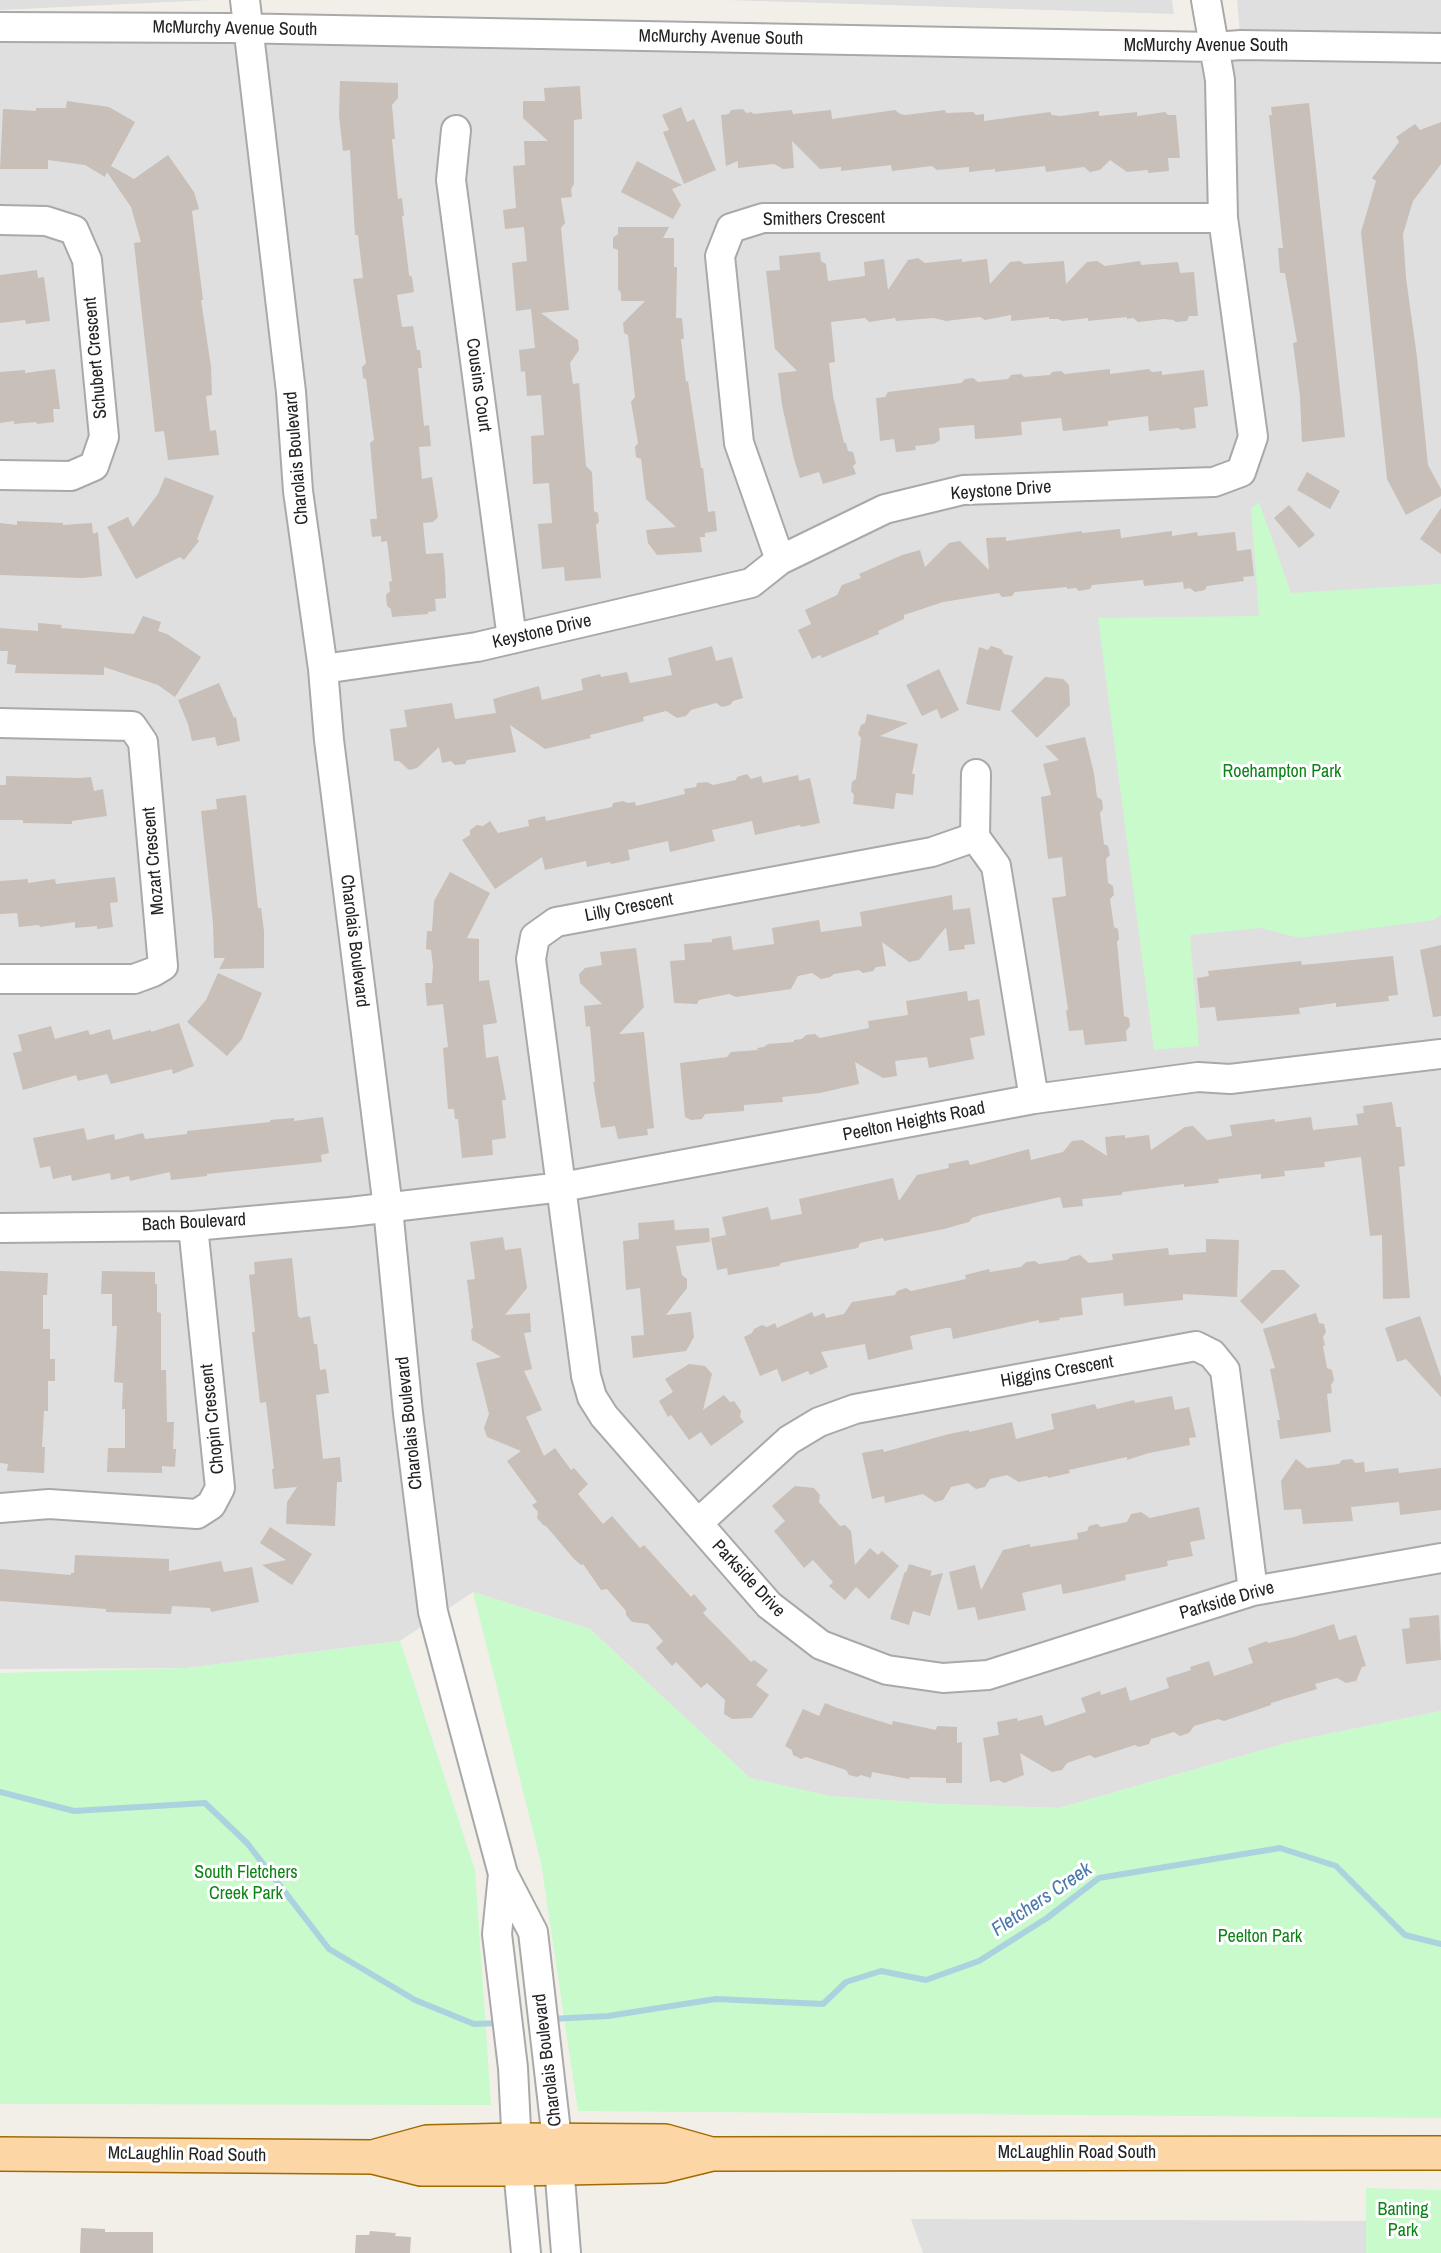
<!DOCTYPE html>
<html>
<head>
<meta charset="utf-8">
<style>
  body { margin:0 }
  canvas { display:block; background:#f2efe9 }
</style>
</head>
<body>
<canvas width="1441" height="2253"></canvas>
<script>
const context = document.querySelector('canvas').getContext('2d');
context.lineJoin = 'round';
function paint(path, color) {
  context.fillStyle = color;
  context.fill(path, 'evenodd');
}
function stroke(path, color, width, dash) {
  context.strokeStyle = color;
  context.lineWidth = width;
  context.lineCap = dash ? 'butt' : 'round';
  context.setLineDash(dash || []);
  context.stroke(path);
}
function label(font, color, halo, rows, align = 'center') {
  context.font = font + ' "Archivo Narrow",sans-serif';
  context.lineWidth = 6;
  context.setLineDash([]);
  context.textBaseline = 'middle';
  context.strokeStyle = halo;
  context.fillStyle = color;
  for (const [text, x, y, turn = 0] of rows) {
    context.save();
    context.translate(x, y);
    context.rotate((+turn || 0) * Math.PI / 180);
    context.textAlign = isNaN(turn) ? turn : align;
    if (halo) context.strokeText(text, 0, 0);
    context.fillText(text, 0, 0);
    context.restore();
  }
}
paint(new Path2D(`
  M0 0H210L0 10Z
  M726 0H1172L1174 14Z
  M1237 0H1441V1711L1294 1741 1059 1808 940 1804 829 1796 750 1778 590 1629 473 1592 400 1641 187 1668 0 1669V27L1241 45Z
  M911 2219 1366 2221V2253H923Z`), '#e0dfdf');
paint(new Path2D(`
  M1259 502 1291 593 1441 584V915L1434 920 1299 938 1261 928 1190 935 1199 1046 1154 1050 1098 618 1259 616 1251 508Z
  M473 1592 590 1629 750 1778 829 1796 941 1804 1059 1808 1294 1741 1441 1711V2118L578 2111 541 1863Z
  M400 1641 475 1870 491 2105 0 2104V1673L187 1668Z
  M1366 2188 1441 2190V2253H1366Z`), '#c8facc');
stroke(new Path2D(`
  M0 1792 74 1811 205 1803 247 1843 329 1949 415 2000 474 2024 502 2023
  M551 2019 608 2016 716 1999 823 2004 846 1982 881 1971 926 1980 979 1961 1047 1918 1099 1878 1280 1848 1336 1866 1405 1935 1441 1944`), '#aad3df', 6);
paint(new Path2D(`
  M340 81 398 83V98L392 105 395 139H392L398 199 402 198 404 216H402L409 275 412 277 414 292 397 295 402 327 413 326 417 350H420L422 368H418L424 426 429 425 431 446 419 447 422 479 432 477 438 517 433 522 423 523 426 554 443 553 445 573 446 598 435 599 436 611 428 612V614L392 617 391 609 387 606 386 595 390 591 389 582 392 581 387 541 381 542V536L372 537 370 519H377L370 443 374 440 366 379 363 378 362 367 366 363 353 279 363 278 358 235H355L350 150 343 151 339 116Z
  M580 86 582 119 574 120V184L571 189 572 197 561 198 565 223 561 228 569 310 541 313 578 340 579 350 570 363 573 384 579 383 586 466 592 472 594 511 598 513 599 522 596 525 601 578 565 581 564 567 542 569 538 524 552 523 549 483 533 484 531 436 544 435 541 395 527 396 525 371 521 372 519 350 535 348 531 309 516 311 512 263 527 261 524 227 505 229 503 210 516 208 513 166 525 165 524 141H548L523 118V101H545L544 88Z
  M67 101 109 107 135 122 111 166 134 179 168 155 194 192 199 209 192 211 203 300H201L211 367 212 395 206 396 210 431 216 430 219 455 168 460 164 431 155 432 134 243 141 242 131 207 107 172 105 177 85 165 48 160V169H0L3 109 36 111V108H66Z
  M1309 103 1345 437 1302 442 1300 397 1293 343 1297 342 1285 273H1280L1278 248H1283L1269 115H1272L1271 107Z
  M681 107 687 122 694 119 716 170 684 184 663 132 669 130 662 115Z
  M743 109 746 113 752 112 753 114 792 110 793 114 831 110 832 119 895 110 900 114 906 115 945 110 946 113 973 112 976 115 984 114V121L1050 112 1052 115 1061 116 1099 111V116L1137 112V116L1165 112 1168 115H1176L1180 158H1168L1169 171 1148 173V170L1127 172 1110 160 1100 170 1090 172 1084 167 1046 172 1045 166 995 172V169L969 172V167L937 170 932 166 892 171 891 165 841 171V167L820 169 792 141 794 168 783 169 774 164 738 168V161L726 166 721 115 729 114 731 110Z
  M1441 122V164L1413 201 1403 234 1406 278 1417 357 1428 465 1441 489V496L1406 515 1387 479 1361 232 1376 181 1372 178 1399 142 1396 137 1415 124 1420 130Z
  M637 161 682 185 672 189 681 205 673 219 621 192Z
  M618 227H669L663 238H674V267H677L676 318H682L684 339H681L686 382 688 381 701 468H703L708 512 715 511 717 531 705 533V537H700L702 552 657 555 648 543 646 530 676 527 646 499 641 459 636 457 635 447 638 443 631 402 635 397 628 335 624 333 623 323 645 301H621V293L618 289V250L613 248V238L618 234Z
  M820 252 821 261 826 264 828 281 865 276 864 262 884 259 888 290 908 260 918 258 925 263 962 259V262L987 259 990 284 1010 262 1020 261 1024 264 1064 261 1066 284 1087 262 1097 261 1105 266 1140 261 1141 265 1178 262 1180 273 1194 272 1198 316H1189L1187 321 1176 322 1173 320 1164 319 1138 322 1133 318 1127 319V317L1088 321V318L1062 321 1058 319H1049V317L1011 321V315L985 320 980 317 946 321 934 318 896 321 895 318 869 322 865 318 831 322 835 362 829 363 833 396 844 443H846L848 451 853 452 856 463 853 466 856 474 823 484 819 472 800 478 794 459 782 405 778 373 797 371 775 349 766 271 780 270 779 256Z
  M37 270 38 278 44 277 50 321 26 324 25 320 0 323V275Z
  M55 369 60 409H53L54 422 37 424 36 422 14 424V421L0 423V372L25 370V373Z
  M1110 369V374L1149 369 1152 372 1162 371V375L1204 370 1208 406 1194 408 1196 428 1181 430 1178 428 1149 431 1148 416 1108 421V426L1063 431 1061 418 1021 422 1022 435 1002 437 975 439 974 425 939 428 940 440 934 444 915 446 916 450 896 452 894 439 880 441 876 398 885 397 888 392 961 383 965 379 973 378 978 382 1008 379 1011 375 1021 374 1024 377 1050 375 1052 372 1061 371 1065 374Z
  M1307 472 1340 491 1330 509 1297 490Z
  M165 477 214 496 197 539 199 541 184 560 180 557 136 579 107 527 128 517 133 527 158 494Z
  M1289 505 1315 535 1299 548 1274 518Z
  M1441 508V554L1420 539Z
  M17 521 63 523V525L92 523 93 534 98 532 102 576 82 578 0 575V523L17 525Z
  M1120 529 1121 538 1172 531V536L1197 532 1198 536 1235 532 1237 551 1251 549 1254 576 1243 577 1244 581 1207 586 1205 590 1195 592 1190 588 1184 589 1183 582 1144 586 1143 580 1092 585 1090 589 1079 591 1076 588 1067 589V587L1015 592 1012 596 1002 597 999 593 943 602 904 615V619L878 631 879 634 822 658 820 655 812 659 798 630 811 624 805 610 837 595 842 585 861 578 859 574 902 555 920 550 925 567 949 543 960 541 989 570 986 538 1006 537V541L1082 531V533Z
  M143 616 161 622 158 631 167 634 201 657 175 697 158 685 104 667V675L15 673 16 665 7 664 8 651H0V628L38 631V623L62 625 61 628 134 634Z
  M712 646 716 661 732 657 743 698 733 701 730 705 722 707 716 703 691 710 686 716 677 718 666 711 643 717 644 721 590 735 591 738 545 749 510 725 516 752 467 760 465 764 455 765 451 761 442 763 439 747 417 768 409 770 399 761H394L390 729 407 727 404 710 452 703 455 719 496 713 493 699 539 686 542 700 583 690 581 679 600 674 601 677 627 672 630 683 672 675 668 658Z
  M991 646 1001 649 1004 654 1013 656 1000 711 966 704 979 647 988 650Z
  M939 669 959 710 941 719 937 709 922 716 906 685Z
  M1045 677 1063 679 1069 685 1070 705 1037 738 1011 711Z
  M219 683 234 718 236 717 240 741 217 746 215 737 192 741 188 724 178 700Z
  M867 714 908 723 880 736 918 744 912 774H915L913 795 896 793 894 809 853 804 854 795 851 791 852 782 856 779 861 738 858 734 861 725 865 723Z
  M1085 737 1094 773 1097 797 1102 800 1103 809 1100 813 1104 844 1108 846 1110 855 1106 859 1108 883 1113 886 1114 895 1110 899 1114 927 1118 929 1119 939 1117 942 1124 1016 1129 1018 1130 1026 1126 1031 1127 1041 1085 1045 1083 1030 1069 1031 1066 1010H1068L1052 898 1066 896 1062 857 1048 859 1041 797 1051 795 1043 764 1059 760 1045 746Z
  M747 774 751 779 761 776 763 783 798 775 799 781 810 778 820 823 801 827 800 825 755 835 752 821 712 830 715 841 670 852 668 841 628 850 630 860 611 864 610 862 587 867 586 861 545 870 542 857 495 889 462 840 470 835V830L477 825 483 826 490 821 498 833 529 826 528 820 545 816 546 821 612 807 613 803 623 801 628 803 635 802 636 806 685 794 684 789 696 787 697 783 707 782 713 785 736 780 737 777Z
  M6 776 80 778 91 777 94 791 103 789 107 816 72 821V824L23 823V820H0V785H6Z
  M246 795 258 908H261L264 931V968L219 969 225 958H214L213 923 201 811 217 809 216 799Z
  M450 872 490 893 467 938 479 939V981L489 980 497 1023 483 1025 486 1058 498 1056 506 1100H502L506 1138 492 1140 493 1155 462 1158 458 1119H455L454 1109H448L443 1048 448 1047 443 1004 427 1006 425 983H432L433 966 431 950 426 949 427 931H432L434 901Z
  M115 877 118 902 110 903 113 927 97 929V926L75 928V922L40 927 39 925 19 927 17 913 0 914V881L28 879V883L55 879 56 884Z
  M952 895 953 910 970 908 975 944 964 945 965 949 949 951 946 927 919 960 909 962 882 942 886 966 876 967 873 971 863 973 859 970 834 974 830 977 821 979 812 973 798 976 791 989 736 997 729 994 699 1000 697 1004 674 1003 670 961 685 960 684 944 712 942V939L731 936 733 950 774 944 772 928 819 920 821 932 862 926 860 912Z
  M1441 945V1016L1433 1017 1420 950Z
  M636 948 644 1007 619 1034 644 1032 654 1128 647 1129 648 1135 618 1139 615 1126 601 1128 593 1082H595L590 1026 586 1027 584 1006 602 1004 580 983 579 974 585 968 602 965 600 952Z
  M1393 956 1398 995 1388 996 1389 1001 1336 1007V1003L1299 1008 1300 1014 1217 1021 1215 1007 1200 1008 1197 978 1209 976 1208 971 1301 961 1302 965Z
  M218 973 262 993 242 1039 227 1056 187 1022 206 1000Z
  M967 991 968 1001 979 999 985 1035 970 1038 974 1059 929 1068 927 1057 895 1061 897 1076 883 1078 855 1062 859 1084 820 1093 782 1097 783 1102 744 1105V1111L705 1114 702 1119 691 1120 685 1117 680 1063 727 1057 731 1052 758 1050 757 1048 764 1047 768 1044 794 1042V1040L802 1039 806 1035 815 1034 820 1038 869 1028 868 1021 908 1015 906 1001Z
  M179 1023 194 1066 173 1074 172 1069 111 1084 107 1074 78 1081 76 1075 23 1090 13 1053 22 1051 18 1035 51 1026 55 1039 88 1030 90 1035 110 1029 113 1040 151 1030V1032Z
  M1392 1102 1396 1127H1401L1405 1166 1399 1167 1410 1298 1383 1299 1382 1235 1370 1236 1361 1157 1324 1162 1325 1167 1284 1171 1285 1176 1261 1179V1174L1218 1179 1219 1183 1184 1187V1184L1123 1192 1121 1195 1082 1199 1083 1206 1063 1208 1060 1197 981 1215 972 1218 969 1222 944 1229 884 1241 883 1238 860 1243 858 1248 781 1263 779 1266 728 1275 727 1268 717 1270 711 1238 726 1235 722 1217 768 1207 771 1220 802 1214 799 1199 893 1178 899 1201 917 1175 949 1168 948 1164 968 1160 970 1165 1029 1149 1031 1160 1063 1152 1072 1141 1082 1140 1107 1156 1105 1137 1125 1135V1138L1149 1135 1151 1150 1185 1127 1193 1126 1207 1140 1232 1136 1230 1125 1275 1119V1122L1311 1117 1313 1130 1358 1125 1356 1114 1364 1113 1363 1106Z
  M323 1117 329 1153 321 1155 322 1162 207 1174V1176L171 1180 170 1172 130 1181 129 1176 111 1180 110 1173 72 1181 71 1175 53 1179 50 1166 40 1168 33 1138 84 1128 87 1140 114 1134 115 1140 143 1133 145 1139 187 1134V1131L270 1122V1120L294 1118V1121Z
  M674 1220 675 1230 709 1228 710 1242 676 1246 682 1275 687 1279V1288L666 1315 691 1312 694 1337 686 1351 633 1358 631 1336 644 1335 640 1288 626 1290 623 1241 639 1239 638 1223Z
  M503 1237 505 1250 521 1248 527 1288 505 1315 530 1313 531 1332 524 1333 532 1369 524 1371 542 1410 526 1417 544 1456 555 1448 571 1470 574 1468 588 1484 578 1494 603 1524 612 1516 640 1548 644 1545 691 1597 694 1594 707 1609 703 1613 751 1662 754 1660 768 1670 756 1685 769 1695 752 1718 732 1719 724 1714 725 1700 707 1683 701 1688 676 1662 672 1666 656 1648 663 1641 648 1624 632 1622 626 1615V1611L607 1589 601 1590 583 1564 581 1565 574 1559 546 1526 543 1525 537 1518 538 1512 532 1505 537 1502 507 1461 521 1451 487 1437 484 1428 489 1414 476 1363 501 1357 472 1340 471 1330 473 1328 467 1280 475 1279 470 1242Z
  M1206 1239 1239 1240 1237 1297 1183 1294V1300L1124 1306 1123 1293 1081 1298 1083 1315 1059 1318 1060 1320 1039 1323V1320L953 1339 951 1328H946L910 1336 913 1349 868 1360 865 1344 821 1352 828 1367 810 1375 808 1371 782 1382 777 1369 760 1376 744 1337 752 1333 754 1329 762 1325 767 1327 775 1323 777 1328 812 1312 814 1317 824 1313 826 1318 844 1314 852 1302 895 1295 897 1291 906 1288 911 1291 966 1279 965 1275 989 1269 990 1272 1021 1267 1026 1262 1035 1261 1039 1264 1067 1260 1071 1257 1080 1255 1089 1263 1113 1260 1112 1254 1168 1248 1169 1255 1206 1252Z
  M292 1258 298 1316 300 1318 310 1316 314 1344H317L320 1370 326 1369 329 1393 316 1395 323 1459 340 1457 342 1482H337L335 1526 286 1524 287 1502 297 1487 274 1489 272 1469H274L266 1402 260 1403 258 1385 252 1332H255L249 1275 255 1274 254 1262Z
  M1272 1270H1284L1300 1286 1262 1324 1240 1301Z
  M0 1271 48 1273 47 1295H43V1329H50V1359H55V1381H48V1411H44L42 1447H45L44 1473 7 1471 8 1464 0 1463Z
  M102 1271 155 1272V1284H157V1312L161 1313V1370H166L167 1422H174L173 1449H176L175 1467 162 1466V1473L107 1472 108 1448H125V1409H122L123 1383 114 1382 117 1326H112V1294H101Z
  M1316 1313 1319 1323 1324 1324 1326 1332 1323 1337 1325 1345 1323 1346 1327 1368 1332 1370 1334 1380 1331 1385 1332 1393 1327 1394 1331 1432 1280 1439 1277 1420H1280L1270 1369 1275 1368 1263 1329Z
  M1420 1316 1441 1377V1397L1406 1359 1397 1362 1385 1328Z
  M689 1364 705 1366 712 1374 703 1410 724 1395 730 1402 734 1401 741 1411 740 1417 744 1422 711 1446 701 1432 689 1440 671 1415 668 1417 659 1401 673 1392 665 1379Z
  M1172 1396 1175 1410 1189 1407 1196 1437 1189 1438 1190 1445 1149 1453 1127 1460V1457L1069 1470 1070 1473 1048 1478 1047 1476 1019 1482 1007 1475 990 1479 985 1487 976 1489 968 1483 951 1487 943 1500 935 1502 923 1494 885 1503 884 1496 872 1499 862 1453 883 1449 884 1452 949 1434 969 1430V1432L1012 1422 1016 1439 1054 1429 1051 1414 1095 1404 1097 1409 1134 1400 1135 1403Z
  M1296 1459 1307 1468 1339 1464 1342 1460 1352 1459 1355 1463 1364 1462 1365 1472 1398 1468 1399 1473 1441 1468V1510L1400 1515 1399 1502 1351 1507 1353 1521 1303 1524 1301 1509 1284 1510 1281 1481Z
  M795 1486 814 1488 820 1495 819 1502 840 1526 845 1525 851 1531 855 1565 870 1548 878 1555 882 1551 899 1566 869 1599 856 1587 845 1600 829 1586 833 1582 813 1560 804 1568 774 1531 785 1521 772 1506Z
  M1199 1507 1205 1539 1190 1542 1193 1556 1167 1561 1168 1566 1125 1575 1126 1580 1083 1590 1063 1594 1061 1584 1022 1593 1026 1610 978 1620 975 1607 958 1610 949 1572 975 1565 981 1590 1003 1550 1030 1544V1547L1078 1539 1077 1533 1087 1531 1089 1526 1097 1524 1101 1527 1127 1522 1131 1514 1141 1512 1150 1518Z
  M270 1527 312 1554 292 1585 262 1565 286 1560 260 1543Z
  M75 1555 169 1559V1571L221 1561 224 1572 252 1567 259 1602 211 1612 210 1608 172 1606 171 1614 106 1612V1609L0 1601V1569L71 1575V1573H74Z
  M909 1564 932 1571 930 1576 943 1573 930 1616 913 1611 909 1625 890 1619 905 1571 906 1573Z
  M1439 1615 1441 1660 1406 1664 1402 1629 1410 1628 1409 1618Z
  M1334 1624 1339 1640 1356 1635 1366 1666 1362 1667 1356 1681 1346 1683 1337 1678 1315 1684 1317 1689 1271 1703V1705L1224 1721 1218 1719 1194 1726 1189 1733 1180 1736 1174 1732 1151 1739 1149 1744 1139 1747 1135 1745 1095 1758 1090 1755 1067 1763 1062 1770 1052 1772 1020 1753 1024 1775 1004 1783 999 1780 990 1782 983 1738 999 1735 997 1722 1017 1718 1018 1721 1042 1715 1045 1726 1086 1712 1081 1698 1100 1691 1101 1695 1126 1687 1130 1701 1169 1688 1166 1678 1191 1670 1190 1667 1209 1661 1214 1676 1253 1663 1248 1648 1267 1641 1268 1643 1294 1637Z
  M825 1703 837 1708 892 1725 893 1721 936 1730 937 1726 957 1727V1743L962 1742V1783H946V1778L910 1777 909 1779 872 1772 871 1778 861 1775 857 1777 849 1775 846 1770 806 1757 801 1759 793 1755 792 1750 785 1746 803 1709 819 1716Z
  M81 2228 105 2229V2232H153V2253H80Z
  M370 2231 396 2233 395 2236 411 2237 410 2253H355L356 2235H369Z`), '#c7bfb8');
const minor = new Path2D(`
  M245 0 291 392 298 491 323 669 329 740 388 1208 408 1413 433 1612 503 1874 533 1932 557 2140 566 2253
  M0 27 229 28 1214 47 1241 45 1441 48
  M456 130 451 180 512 639
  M0 220 46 221 74 230 87 260 104 437 94 466 71 476 0 475
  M780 560 739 443 720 256 731 228 763 218H1223
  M323 669 477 647 751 583 780 560 885 509 963 490 1214 482 1241 472 1253 437 1223 218 1220 80 1206 0
  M0 723 132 726 143 742 163 966 153 972 134 979H0
  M975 837 976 774
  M1034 1099 996 866 975 837 932 852 556 922 535 937 531 959 586 1376 592 1397 604 1416 769 1605 821 1645 887 1670 943 1678 988 1675 1253 1591 1441 1558
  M0 1228 193 1226 350 1212 562 1187 1034 1099 1198 1077 1230 1079 1441 1054
  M0 1508 49 1504 197 1514 211 1505 220 1488 193 1226
  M698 1523 789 1440 819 1422 855 1409 1196 1346 1212 1354 1225 1370 1253 1591
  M503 1874 497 1934 513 2068 518 2169 526 2253`);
const major = new Path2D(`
  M0 2154 373 2157 421 2169H518L663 2166 712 2154 1441 2153
  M376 2156 427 2142 517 2140 665 2141 711 2154`);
stroke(minor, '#a9a9a9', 32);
stroke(major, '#a06b00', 36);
stroke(minor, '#fff', 28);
stroke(major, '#fcd6a4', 33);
label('18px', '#222', '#fff', [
  ["McMurchy Avenue South",235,29,1],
  ["McMurchy Avenue South",721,38,1],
  ["McMurchy Avenue South",1206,46],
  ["Smithers Crescent",824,219,-1],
  ["Schubert Crescent",96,358,-95],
  ["Cousins Court",478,385,82],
  ["Charolais Boulevard",297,458,-95],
  ["Keystone Drive",1001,491,-4],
  ["Keystone Drive",542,632,-13],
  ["Mozart Crescent",154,861,-95],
  ["Lilly Crescent",629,908,-11],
  ["Charolais Boulevard",354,941,83],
  ["Peelton Heights Road",914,1122,-11],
  ["Bach Boulevard",194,1223,-3],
  ["Higgins Crescent",1057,1372,-10],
  ["Chopin Crescent",213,1419,-96],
  ["Charolais Boulevard",410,1423,-96],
  ["Parkside Drive",748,1579,47],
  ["Parkside Drive",1227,1601,-16],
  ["Charolais Boulevard",548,2060,-97],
  ["McLaughlin Road South",1077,2153],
  ["McLaughlin Road South",187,2155,1]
]);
label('18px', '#0c8416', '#fff', [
  ["Roehampton Park",1282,772],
  ["South Fletchers",246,1873],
  ["Creek Park",246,1894],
  ["Peelton Park",1260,1937],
  ["Banting",1403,2210],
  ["Park",1403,2231]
]);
label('italic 20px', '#4a7aab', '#fff', [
  ["Fletchers Creek",1042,1900,-34]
]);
</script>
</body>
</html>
